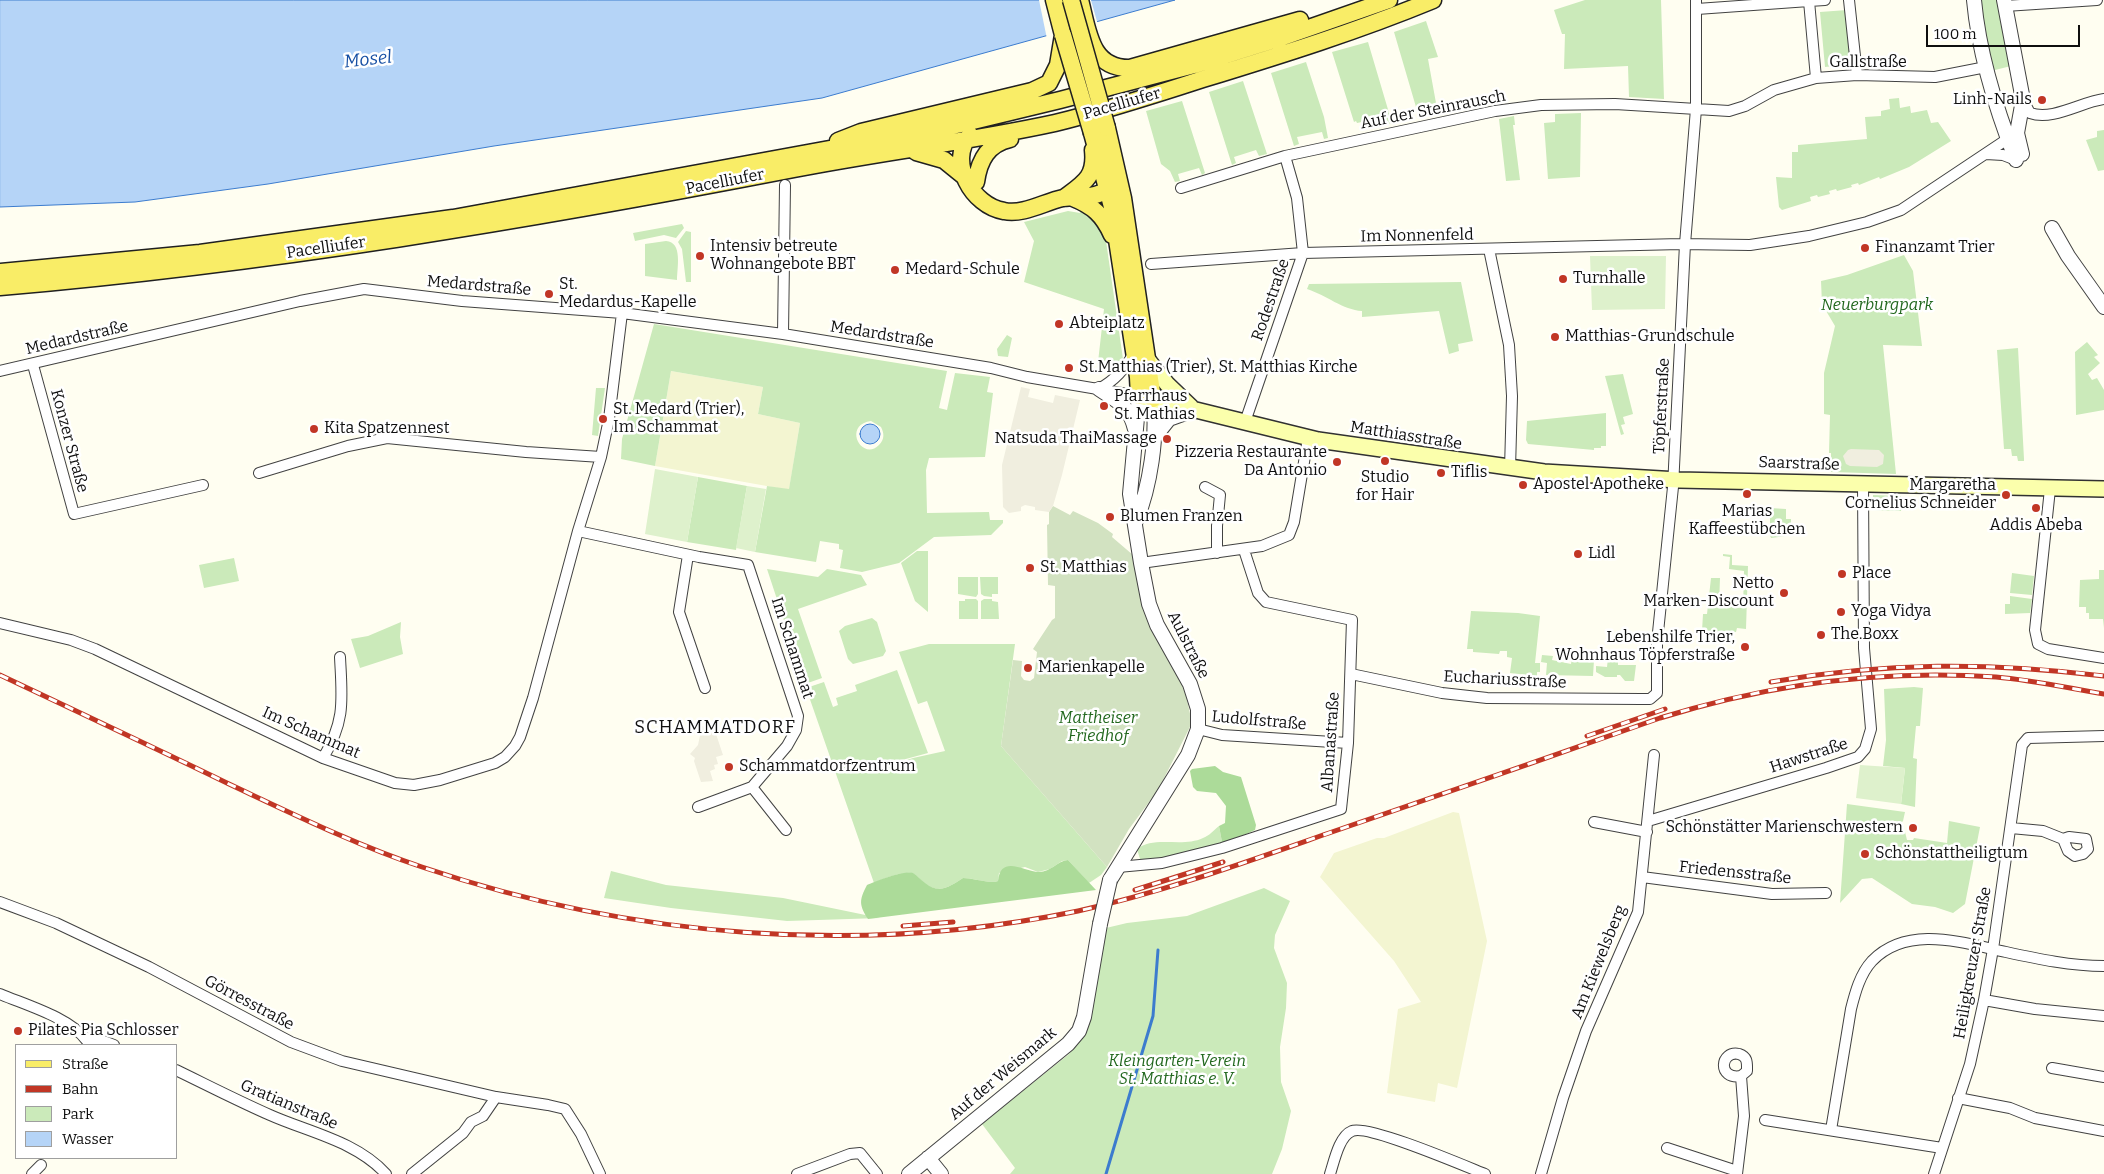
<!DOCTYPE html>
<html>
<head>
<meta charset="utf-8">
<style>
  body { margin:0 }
  #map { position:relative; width:2104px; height:1174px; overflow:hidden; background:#fffef1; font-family:Bitter,serif }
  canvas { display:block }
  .legend { position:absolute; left:15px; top:1044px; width:162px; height:115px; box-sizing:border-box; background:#fff; border:1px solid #9f9f9f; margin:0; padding:6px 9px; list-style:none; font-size:15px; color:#0f0f0f }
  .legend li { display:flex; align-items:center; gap:10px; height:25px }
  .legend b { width:25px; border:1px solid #9f9f9f }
  .scale { position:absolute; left:1926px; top:25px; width:154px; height:22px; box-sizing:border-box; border:2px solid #0f0f0f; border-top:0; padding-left:6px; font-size:15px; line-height:18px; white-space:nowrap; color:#0f0f0f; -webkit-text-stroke:4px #fff; paint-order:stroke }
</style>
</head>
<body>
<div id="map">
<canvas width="2104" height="1174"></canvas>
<ul class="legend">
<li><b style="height:6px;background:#f9ed67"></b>Straße</li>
<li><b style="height:6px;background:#c13625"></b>Bahn</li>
<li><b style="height:14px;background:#cbeaba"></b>Park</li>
<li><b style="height:14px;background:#b5d4f7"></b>Wasser</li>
</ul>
<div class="scale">100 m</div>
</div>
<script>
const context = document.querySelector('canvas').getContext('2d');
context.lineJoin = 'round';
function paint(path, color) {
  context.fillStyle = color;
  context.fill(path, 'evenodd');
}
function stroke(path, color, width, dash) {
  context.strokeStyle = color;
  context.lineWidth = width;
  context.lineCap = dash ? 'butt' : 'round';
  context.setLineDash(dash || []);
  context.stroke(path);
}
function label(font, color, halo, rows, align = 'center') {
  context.font = font + ' Bitter,serif';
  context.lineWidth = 5;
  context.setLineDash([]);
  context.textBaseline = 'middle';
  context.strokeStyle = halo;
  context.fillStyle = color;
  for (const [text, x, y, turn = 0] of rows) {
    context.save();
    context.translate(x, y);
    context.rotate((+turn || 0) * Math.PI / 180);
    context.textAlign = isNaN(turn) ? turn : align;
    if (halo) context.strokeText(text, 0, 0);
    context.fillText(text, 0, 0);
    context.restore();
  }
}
paint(new Path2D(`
  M671 371 763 387 758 414 800 423 789 490 655 466Z
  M1453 812 1459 813 1487 941 1457 1088 1438 1083 1435 1102 1387 1093 1398 1009 1421 1002 1394 961 1320 877 1334 853 1377 838H1384Z`), '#f3f5d1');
paint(new Path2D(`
  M1585 0H1661L1664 99 1629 97 1628 66 1564 69 1565 34H1562L1554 10Z
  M1978 0H1999L2011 66 1991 71Z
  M1847 10 1851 64 1825 67 1820 12Z
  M1426 21 1438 57 1428 59 1436 103 1416 107 1394 32Z
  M1368 42 1392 123 1387 124 1385 117 1357 123 1356 121 1354 122 1332 52Z
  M1306 62 1324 117 1328 138 1324 139 1322 132 1297 137 1299 144 1294 146 1271 73Z
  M1243 81 1267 154 1259 156 1256 150 1234 157 1236 163 1232 165 1209 92Z
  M1899 98 1900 108 1910 106 1911 113 1927 110 1931 123 1938 122 1951 141 1909 167 1880 179 1879 177 1859 185 1858 183 1851 185 1852 187 1837 191 1836 189 1829 191 1830 194 1818 197 1817 195 1810 197 1811 201 1782 210 1779 207 1776 177 1792 178V152H1798V145L1867 139 1865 117 1881 116V111L1890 109 1889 99Z
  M1182 101 1205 173 1202 175 1199 168 1178 174 1180 181 1175 182 1170 171 1161 164 1146 111Z
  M1581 113 1580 177 1548 179 1544 123 1555 122V114Z
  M1514 116 1515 125H1513L1520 180 1506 181 1499 119Z
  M2104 130V170L2098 171 2086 140 2097 137V131Z
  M1080 209 1090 212 1105 234 1123 359 1121 369 1115 373 1097 371 1104 309 1024 282 1034 241 1024 222 1068 211 1080 213Z
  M682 224 684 228 676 238 664 235 635 241 633 233Z
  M686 231 691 232V282H686L682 249 678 242Z
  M666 241C683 242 677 268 677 280L645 276V244Z
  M1904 255 1913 271 1922 346 1883 345 1896 474 1831 472V453H1829L1830 415 1824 414V373L1835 326 1822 304 1821 281 1847 275Z
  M1461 282 1473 341 1458 344 1459 351 1449 354 1439 311 1362 317V311C1343 310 1326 295 1307 289L1309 284Z
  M654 324 947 371 939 408 947 410 955 373 990 377 987 392 993 393 985 457 929 458 926 470 927 513 989 512 990 520H1003V523L991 535 934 537 899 563 862 572 840 568 843 550 839 549V544L820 541 816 562 755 552 767 486 789 489 800 423 758 414 763 387 671 371 655 466 621 459 622 439ZM871 421 881 427C884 433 885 439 879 445 862 462 842 425 871 421Z
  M1007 335 1012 338 1008 357 998 356 997 349Z
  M2087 342 2098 355 2094 357 2100 363 2088 374 2092 380 2097 378 2104 390V410L2076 415 2075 352Z
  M2018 348 2024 459V461H2018L2017 456H2012L2011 449H2004L1997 350Z
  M1623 374 1633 414 1623 417 1625 424 1621 425 1624 434 1621 435 1605 376Z
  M596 388H605L598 436 592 435Z
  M1606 413V446H1601V448H1594V450L1528 444 1526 440 1527 421Z
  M698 477 747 486 736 550 687 542Z
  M1873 495 1901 496V511L1873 510Z
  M1770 508 1786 509V519H1791V530L1786 529V536L1771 538 1770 535Z
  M917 551H928V612L915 601 901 563Z
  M1723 554 1732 555V565L1748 566 1746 629 1737 628 1736 632 1702 631 1703 614H1707L1711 578H1720L1719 606 1743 608 1744 571 1729 569 1730 557 1723 556Z
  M234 558 239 581 204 588 199 565Z
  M767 569 818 577 827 569 861 575 867 585 798 609 822 678 805 684Z
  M2099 570H2104V628L2103 619H2089V613H2086V607H2079L2080 580 2099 579Z
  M2012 573 2034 576 2032 595 2010 593Z
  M958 577H978V594L976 597 958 594Z
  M980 577H998V594H992V597L984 596 981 594Z
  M2010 596 2032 599 2030 613 2005 614V604H2010Z
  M965 599H976L978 601V619H959V601H965Z
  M984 599H992V601L998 602 999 619H981V601Z
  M1471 611 1518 613 1540 616 1535 663H1540V672H1537V676L1510 673 1512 658 1507 657V651H1500L1499 654 1473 652V649H1467Z
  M872 618 877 622 886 651 883 656 853 664 848 659 839 631 845 626Z
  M401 622 400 637 403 654 360 668 351 639 368 636Z
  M929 644H1015L1001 746 1107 867 1101 875 1089 883 1068 860 1062 861 1050 869 1038 872 1025 867 999 873 998 881C989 884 974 878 963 878 950 886 940 895 924 883 920 879 917 875 912 873 903 871 882 879 874 883L806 688 824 682 833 707 838 705 836 698 857 691 855 685 897 670 928 753 891 763 874 771 913 758 945 751 927 701 918 704 899 652Z
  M1542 655 1553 656 1552 660 1571 664 1572 658 1594 660 1593 676 1546 675 1547 663 1541 662Z
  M1618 657V665H1636L1634 681H1625L1620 675H1617V677H1605L1596 672V666L1607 667 1608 658Z
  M1914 687 1923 688 1920 726H1916L1913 758 1917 759 1915 807 1901 804 1905 768 1883 766 1886 740 1884 689Z
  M1847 804 1905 812 1903 821 1898 826 1900 831 1905 832 1907 840H1913L1914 838 1947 843 1949 821 1980 827 1965 904 1953 913 1935 907 1912 904 1872 878 1862 879 1840 903Z
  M1219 826 1222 842 1216 847 1146 862 1140 859 1137 849C1154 835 1182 848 1203 838 1209 836 1214 830 1219 826Z
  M611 871 666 885 783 898 880 918 787 921 671 908 604 898Z
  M1264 888 1290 901 1275 935 1274 948 1287 983 1286 1008 1280 1047 1281 1082 1291 1111 1282 1149 1272 1174H1010L1015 1168 982 1124 1069 1054 1078 1042 1106 928 1127 923 1187 916Z`), '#cbeaba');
paint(new Path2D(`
  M1215 766 1223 772 1241 777 1256 825 1255 830 1233 840 1222 842 1219 826 1225 823 1226 806 1216 793 1197 791 1193 787 1190 771 1192 769Z
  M1068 860 1096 890 868 919C859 905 859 900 867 885 877 881 903 870 913 873 917 875 921 880 925 883 940 895 950 886 963 878 973 878 990 884 998 881 1001 854 1024 872 1039 872 1051 872 1057 861 1068 860Z`), '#acdb99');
paint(new Path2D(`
  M1053 506 1070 515 1073 511 1098 523 1113 534 1112 537 1133 555 1147 619 1173 664 1186 695 1192 723 1158 790 1129 829 1107 867 1001 746 1013 660 1022 661 1021 676 1024 680 1030 681 1034 678 1037 652 1033 649 1052 620 1055 618V586L1048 585 1047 525 1049 524V512Z`), '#d2e2c1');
paint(new Path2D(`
  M1590 256H1666L1665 309 1592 310Z
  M655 469 698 477 687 542 645 534Z
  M747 486 766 489 755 552 736 548Z
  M1860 765 1905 768 1901 804 1856 798Z`), '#def1cc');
paint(new Path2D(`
  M1021 387 1030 389 1028 397 1053 403 1055 395 1080 400 1062 475 1053 506 1049 512 1035 510V507L1025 505 1021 507V511L1009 513 1003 507 1002 465Z
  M1851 449 1879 450 1884 455 1883 464 1877 467 1850 466 1846 464 1843 456 1848 450Z
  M702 726 715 731 723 755 716 757 718 764 714 765 715 769 710 771 713 781 701 782 694 761 695 758 690 754 698 745Z`), '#f0eedf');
const water = new Path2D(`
  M0 0H1175L822 98 494 146 268 184 135 202 0 207Z
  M860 434a10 10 0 1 1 20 0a10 10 0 1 1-20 0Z`);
paint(water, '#b5d4f7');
stroke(water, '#3c7cce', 1);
paint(new Path2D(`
  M1039 0H1091L1098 25 1047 39Z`), '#fffef1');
stroke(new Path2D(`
  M1106 1174 1153 1016 1158 950`), '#3c7cce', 3);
const minor = new Path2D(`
  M1849 0 1857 75
  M2005 6 2097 0
  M1697 9 1809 1
  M1816 78 1809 1 1825 0
  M2023 100 2030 113C2053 121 2081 102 2104 99
  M1986 154 2003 155 2016 160
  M1181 188 1285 156 1495 111 1541 105 1615 104 1729 111 1745 106 1774 90 1816 78 1857 75 1935 77 1986 67
  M1489 249 1509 345 1512 396 1510 469
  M1151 264 1303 253 1681 244 1750 245 1809 236 1867 222 1901 210 2012 136
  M783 334 785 185
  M33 365 74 514 203 485
  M0 371 300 301 364 289 462 301 622 313 783 334 991 368 1027 377 1139 396
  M1099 389C1115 380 1124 370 1134 353
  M1245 422 1303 253 1297 198 1285 156
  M259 473 348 446 387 438 526 452 601 457
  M1205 487 1220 495 1217 526V553
  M2050 489 2035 630 2038 644 2048 649 2104 658
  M578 531 699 557 748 565 798 716 796 730 787 746 752 787 698 807
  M688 555 679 612 705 688
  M1141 563 1262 546 1289 535 1294 522 1308 438
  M0 623 71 640 95 649 323 758 395 783 414 785 440 780 495 763 505 757 515 746 520 737 533 698 578 531 601 457 609 419 622 313
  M1351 674 1442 693 1487 698 1641 699H1650L1657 693V642L1673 487 1685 244 1696 109V0
  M1198 729 1222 735 1348 743
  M323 758C346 720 342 699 340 657
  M752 787 786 830
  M1648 821 1826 768 1858 757 1865 749 1871 729 1864 648 1863 484
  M1594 822 1647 832
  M2011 828 2043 831 2063 839 2069 837 2086 839 2088 849 2083 854 2075 856 2068 851 2063 839
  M1118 867 1162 863 1222 848 1341 809 1348 743 1352 620 1266 602 1258 593 1244 550
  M1642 877 1772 894 1826 893
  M0 902 56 923 149 967 291 1042 342 1061 496 1097 548 1105 565 1109 581 1134 600 1174
  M0 994C26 1005 71 1018 87 1041
  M1984 1000 2035 1009 2104 1016
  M87 1041 98 1039 114 1045
  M2052 1068 2104 1077
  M176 1070C207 1085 238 1101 270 1115 308 1132 356 1141 386 1174
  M1958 1098 2010 1108 2035 1118 2104 1131
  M1765 1120 1942 1148
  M1831 1130 1851 1009C1855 993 1860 974 1872 961 1908 924 1963 943 2006 952 2038 959 2071 966 2104 966
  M1667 1148 1737 1171
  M32 1174 41 1165
  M412 1174 463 1133 471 1122 483 1116 496 1097
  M797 1174 850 1154 860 1153 877 1174
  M1330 1174C1334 1162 1339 1136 1352 1131 1367 1124 1465 1166 1485 1174
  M1541 1174 1563 1098 1586 1031 1638 912 1654 755
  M1737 1174 1744 1116 1741 1076 1747 1071C1747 1063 1748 1057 1739 1054 1720 1050 1717 1080 1741 1076
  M1934 1174 1970 1064 1984 1000 1993 949 2022 745 2028 738 2104 736`);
const tertiary = new Path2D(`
  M1974 0C1979 55 1996 109 2016 160
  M2004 0 2023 100 2017 133 2022 154
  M2052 228 2068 256 2104 307
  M1099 389C1118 402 1129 405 1135 429
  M1153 439 1169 419 1194 410
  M1136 521C1150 487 1158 436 1153 399
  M1110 880 1188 755 1198 729V709L1190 684 1157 625 1149 604 1141 563 1130 494 1139 396
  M928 1158 941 1174
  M909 1174 1068 1044 1079 1031 1084 1017 1100 924`);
const secondary = new Path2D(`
  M1148 360 1167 384 1191 407
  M1143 397 1318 440 1544 472 1678 480 2104 489`);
const primary = new Path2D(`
  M1080 0C1088 30 1090 69 1130 68L1300 20
  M1107 128 1123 198 1153 399
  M1092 133 1112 207 1138 377 1139 396
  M970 135C947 161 972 206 1004 211 1024 215 1044 202 1063 198 1075 196 1089 199 1101 193 1106 191 1111 185 1115 181
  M838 141 861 132 1032 91 1049 83 1058 65 1063 35 1054 0
  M916 152 944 160 965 177
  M976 182C979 160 988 144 1010 139
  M1064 198C1084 183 1096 177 1093 150
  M1073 198C1093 206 1103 215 1112 235
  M0 272 200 253 453 218 944 128 1060 100 1194 65 1283 37 1389 0
  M0 287C267 264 531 220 794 169 881 152 968 142 1055 123 1105 111 1154 95 1203 79 1281 55 1358 31 1433 0`);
stroke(minor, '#424242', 12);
stroke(tertiary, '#424242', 16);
stroke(secondary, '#313131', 18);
stroke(primary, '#202020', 19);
stroke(minor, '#fff', 10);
stroke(tertiary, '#fff', 14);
stroke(secondary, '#fbffac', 15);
stroke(primary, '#f9ed67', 16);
const rail = new Path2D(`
  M0 675C76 711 153 747 229 784 293 814 356 845 422 867 632 938 861 956 1078 911 1164 892 1246 862 1329 833 1439 795 1550 757 1660 718 1769 684 1881 669 1996 677 2032 680 2068 688 2104 694
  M1771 682C1884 662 1990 662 2104 676
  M1587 736 1665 709
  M1135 890 1223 862
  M903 926 953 922`);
stroke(rail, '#c13625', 5);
stroke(rail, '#fff', 3, [9]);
const tertiaryBridge = new Path2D(`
  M1100 924 1110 880`);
const primaryBridge = new Path2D(`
  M1071 0 1107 128
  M1063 35 1092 133`);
stroke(tertiaryBridge, '#424242', 16, []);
stroke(primaryBridge, '#202020', 19, []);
stroke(tertiaryBridge, '#fff', 14);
stroke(primaryBridge, '#f9ed67', 16);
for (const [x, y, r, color] of [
  [2042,100,5,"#c13625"],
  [1865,248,5,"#c13625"],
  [700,256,5,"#c13625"],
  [895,270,5,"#c13625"],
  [1563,279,5,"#c13625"],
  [549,294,5,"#c13625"],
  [1059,324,5,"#c13625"],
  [1555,337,5,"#c13625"],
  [1069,368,5,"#c13625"],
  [1104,406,5,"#c13625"],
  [603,419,5,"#c13625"],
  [314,429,5,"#c13625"],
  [1167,439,5,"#c13625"],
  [1385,461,5,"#c13625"],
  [1337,462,5,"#c13625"],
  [1441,473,5,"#c13625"],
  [1523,485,5,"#c13625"],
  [1747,494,5,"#c13625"],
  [2006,495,5,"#c13625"],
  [2036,508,5,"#c13625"],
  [1110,517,5,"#c13625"],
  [1578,554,5,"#c13625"],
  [1030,568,5,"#c13625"],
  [1842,574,5,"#c13625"],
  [1784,593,5,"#c13625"],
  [1841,612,5,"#c13625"],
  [1821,635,5,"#c13625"],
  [1745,647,5,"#c13625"],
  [1028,668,5,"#c13625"],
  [729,767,5,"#c13625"],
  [1913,828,5,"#c13625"],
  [1865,854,5,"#c13625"],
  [18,1031,5,"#c13625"]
]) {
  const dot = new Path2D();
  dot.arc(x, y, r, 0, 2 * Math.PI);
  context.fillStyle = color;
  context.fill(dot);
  stroke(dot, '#fff', 2);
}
label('16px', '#0f0f0f', '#fff', [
  ["Gallstraße",1868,63],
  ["Pacelliufer",1122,104,-16],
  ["Auf der Steinrausch",1433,110,-11],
  ["Pacelliufer",725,182,-11],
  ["Im Nonnenfeld",1417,236,-1],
  ["Pacelliufer",326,248,-8],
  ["Medardstraße",479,286,5],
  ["Rodestraße",1271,300,-71],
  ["Medardstraße",882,335,9],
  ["Medardstraße",77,338,-13],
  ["Töpferstraße",1662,406,-87],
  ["Matthiasstraße",1406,436,9],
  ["Konzer Straße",69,441,75],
  ["Saarstraße",1799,464,2],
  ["Aulstraße",1188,645,63],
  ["Im Schammat",792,648,72],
  ["Euchariusstraße",1505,680,3],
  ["Ludolfstraße",1259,721,5],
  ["Im Schammat",311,733,24],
  ["Albanastraße",1331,742,-86],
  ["Hawstraße",1809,756,-18],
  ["Friedensstraße",1735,873,6],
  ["Am Kiewelsberg",1599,962,-68],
  ["Heiligkreuzer Straße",1973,963,-80],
  ["Görresstraße",249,1003,28],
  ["Auf der Weismark",1003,1074,-40],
  ["Gratianstraße",289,1105,23]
]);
label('16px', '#0f0f0f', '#fff', [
  ["Linh-Nails",2032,100,"right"],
  ["Intensiv betreute",710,247],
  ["Wohnangebote BBT",710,265],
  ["Finanzamt Trier",1875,248],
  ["Medard-Schule",905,270],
  ["Turnhalle",1573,279],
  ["St.",559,285],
  ["Medardus-Kapelle",559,303],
  ["Abteiplatz",1069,324],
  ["Matthias-Grundschule",1565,337],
  ["St.Matthias (Trier), St. Matthias Kirche",1079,368],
  ["Pfarrhaus",1114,397],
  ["St. Mathias",1114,415],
  ["St. Medard (Trier),",613,410],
  ["Im Schammat",613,428],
  ["Kita Spatzennest",324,429],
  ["Natsuda ThaiMassage",1157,439,"right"],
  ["Pizzeria Restaurante",1327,453,"right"],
  ["Da Antonio",1327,471,"right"],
  ["Tiflis",1451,473],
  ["Studio",1385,478,"center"],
  ["for Hair",1385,496,"center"],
  ["Apostel Apotheke",1533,485],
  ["Margaretha",1996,486,"right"],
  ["Cornelius Schneider",1996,504,"right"],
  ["Marias",1747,512,"center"],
  ["Kaffeestübchen",1747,530,"center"],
  ["Blumen Franzen",1120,517],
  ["Addis Abeba",2036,526,"center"],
  ["Lidl",1588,554],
  ["St. Matthias",1040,568],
  ["Place",1852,574],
  ["Netto",1774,584,"right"],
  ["Marken-Discount",1774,602,"right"],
  ["Yoga Vidya",1851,612],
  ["The.Boxx",1831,635],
  ["Lebenshilfe Trier,",1735,638,"right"],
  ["Wohnhaus Töpferstraße",1735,656,"right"],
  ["Marienkapelle",1038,668],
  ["Schammatdorfzentrum",739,767],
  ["Schönstätter Marienschwestern",1903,828,"right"],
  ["Schönstattheiligtum",1875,854],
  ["Pilates Pia Schlosser",28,1031]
], 'left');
label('italic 16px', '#22681e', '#fff', [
  ["Neuerburgpark",1877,306],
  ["Mattheiser",1098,719],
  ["Friedhof",1098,737],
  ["Kleingarten-Verein",1177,1062],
  ["St. Matthias e. V.",1177,1080]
]);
label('italic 18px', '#164fa3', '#fff', [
  ["Mosel",368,60,-6]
]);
context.letterSpacing = '1px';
label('18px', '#0f0f0f', '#fff', [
  ["SCHAMMATDORF",715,728]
]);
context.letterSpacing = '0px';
</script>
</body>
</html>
